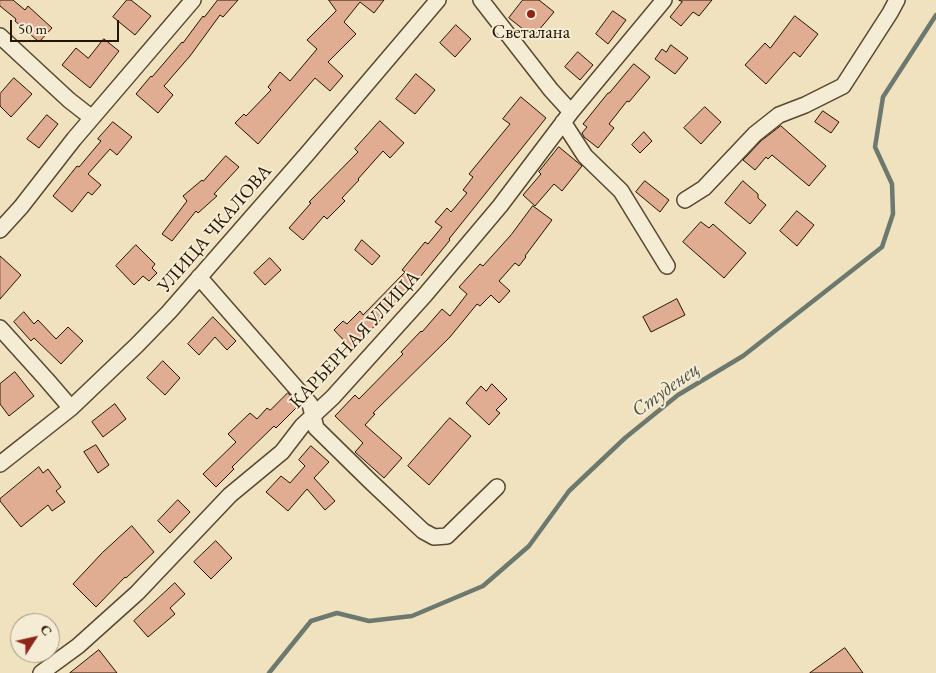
<!DOCTYPE html>
<html>
<head>
<meta charset="utf-8">
<style>
  body { margin:0 }
  #map { position:relative; width:936px; height:673px; overflow:hidden; background:#f0e2bf; font-family:"EB Garamond",serif }
  canvas { display:block }
  .north { position:absolute; left:10px; top:613px; width:50px; height:50px; box-sizing:border-box; background:#f5ecd5; border:1px solid #a29680; border-radius:50%; rotate:55deg; font-size:14px; font-weight:700; line-height:20px; text-align:center; color:#251400 }
  .north::after { content:''; display:block; margin:auto; width:18px; height:22px; background:#8f2418; clip-path:polygon(50% 0,100% 100%,50% 72%,0 100%) }
  .scale { position:absolute; left:10px; top:20px; width:109px; height:22px; box-sizing:border-box; border:2px solid #251400; border-top:0; padding-left:6px; font-size:15px; line-height:18px; white-space:nowrap; color:#251400; -webkit-text-stroke:4px #f5ecd5; paint-order:stroke }
</style>
</head>
<body>
<div id="map">
<canvas width="936" height="673"></canvas>
<div class="north">С</div>
<div class="scale">50 m</div>
</div>
<script>
const context = document.querySelector('canvas').getContext('2d');
context.lineJoin = 'round';
function stroke(path, color, width, dash) {
  context.strokeStyle = color;
  context.lineWidth = width;
  context.lineCap = dash ? 'butt' : 'round';
  context.setLineDash(dash || []);
  context.stroke(path);
}
function paint(path, color) {
  context.fillStyle = color;
  context.fill(path, 'evenodd');
}
function label(font, color, halo, rows, align = 'center') {
  context.font = font + ' "EB Garamond",serif';
  context.lineWidth = 4;
  context.setLineDash([]);
  context.textBaseline = 'middle';
  context.strokeStyle = halo;
  context.fillStyle = color;
  for (const [text, x, y, turn = 0] of rows) {
    context.save();
    context.translate(x, y);
    context.rotate((+turn || 0) * Math.PI / 180);
    context.textAlign = isNaN(turn) ? turn : align;
    if (halo) context.strokeText(text, 0, 0);
    context.fillText(text, 0, 0);
    context.restore();
  }
}
stroke(new Path2D(`
  M269 673 311 621 337 613 369 621 412 616 483 586 529 546 569 491 625 438 678 395 743 356 882 247 893 214 892 184 875 147 883 97 936 15`), '#6c796e', 4.5);
const building = new Path2D(`
  M0 0H13L25 10 28 6 52 28 39 42 15 21 16 19 0 6Z
  M127 0H131L151 16 135 35 113 17Z
  M218 0H238L223 17 220 15 190 56 164 86 173 95 158 113 136 94 151 76 152 77 182 42 183 43 203 16 204 17Z
  M329 0H384L374 13 360 2 344 22 356 34 328 62 343 76 330 91 315 78 258 144 235 123 244 114 246 116 271 90 268 87 280 72 290 81 317 49 307 40 336 11Z
  M523 0H539L554 12 533 37 509 18Z
  M679 0H712L699 16 693 12 681 26 670 17 682 2Z
  M613 11 626 20 608 44 596 34Z
  M795 16 818 34 800 57 794 52 766 84 745 65 765 43 770 48Z
  M456 25 471 39 455 57 440 43Z
  M104 39 119 51 90 88 62 65 76 48 88 58Z
  M671 45 688 58 675 74 655 59 662 49 666 52Z
  M578 52 593 65 580 80 565 67Z
  M634 64 650 77 629 102 627 101 609 124 614 128 598 148 584 137 582 133 587 127 583 124 608 93H609Z
  M416 74 435 90 415 114 396 99Z
  M14 78 32 94 11 117 0 106V94Z
  M521 97 546 118 449 239 450 240 407 293 352 349 334 330 343 321 347 324 360 311 363 315 405 272 402 270 425 242 428 244 442 227 435 222 447 208 451 212 467 193 463 190 473 177 469 174 510 124 503 119Z
  M705 107 721 122 701 144 684 128Z
  M823 111 839 122 831 133 815 122Z
  M47 115 58 124 39 148 27 139Z
  M380 121 404 143 390 158 383 151 358 179 359 180 342 198 345 201 327 219 324 216 303 240 289 228 311 203 309 202 358 152 355 149Z
  M113 122 132 137 117 155 110 149 88 174 101 185 92 195 88 192 72 212 53 196 77 166 79 167 101 141 98 139Z
  M781 126 826 166 809 186 772 155 768 159 766 157 755 170 743 160 761 141Z
  M644 132 652 141 640 153 632 145Z
  M559 147 582 166 562 191 554 184 535 206 523 195 541 174 539 172Z
  M226 156 239 167 214 194 217 196 198 213 196 211 172 241 162 234 187 201 183 196 202 180 203 181Z
  M645 181 669 200 660 212 636 192Z
  M743 181 758 194V198L766 205 750 224 725 203Z
  M533 206 552 220 525 256 526 257 519 266 515 263 499 281 510 291 499 303 491 295 480 306 477 304 450 337 373 413 375 414 365 425 402 458 384 478 355 452 363 443 335 416 355 395 359 399 403 354 401 352 421 331 422 332 442 309 450 316 467 294 459 287 480 264 483 266 511 235Z
  M797 211 814 225 797 246 780 231Z
  M701 222 709 228 713 224 746 253 724 278 683 242Z
  M362 240 380 256 372 265 355 250Z
  M136 245 155 264 152 268 157 273 149 281 143 276 134 285 116 266Z
  M0 256 21 275 0 299Z
  M270 258 281 270 265 285 254 273Z
  M677 299 685 315 651 332 643 317Z
  M24 312 34 324 38 320 56 339 68 327 83 341 61 364 34 338 31 341 14 322Z
  M213 317 236 341 227 350 215 337 199 355 188 344Z
  M163 361 180 378 165 395 147 378Z
  M15 372 34 396 9 416 0 404V384Z
  M492 384 507 399 496 410 500 413 489 425 466 403 481 386 486 391Z
  M288 393 299 405 276 428 274 426 232 467 234 469 216 487 203 474 236 442 228 434 250 413 257 419 267 408 270 410Z
  M115 404 126 419 103 437 92 422Z
  M450 418 471 436 429 485 408 466Z
  M96 445 109 465 98 473 84 452Z
  M311 446 329 462 314 478 335 501 325 510 307 489 288 511 266 492 281 476 290 483 305 466 299 460Z
  M39 467 43 473 48 469 61 487 56 491 65 502 52 511 48 505 21 527 0 501V499Z
  M178 500 190 512 170 533 158 521Z
  M132 526 154 552 126 578 125 577 96 607 73 584 102 553Z
  M216 541 232 558 211 579 194 562Z
  M175 583 185 594 170 608 175 614 148 637 134 621Z
  M845 648 863 673H810Z
  M99 650 117 673H70Z`);
paint(building, '#e0ac92');
stroke(building, '#251400', 1);
const minor = new Path2D(`
  M481 0 551 90 571 112
  M0 36 69 100 92 118
  M563 122 585 156 621 191 667 266
  M685 200 704 188 755 134 779 115 805 105 843 86 890 13 897 0
  M0 230 21 207 74 139 193 0
  M199 277 310 404 316 428 370 481 423 531 434 537 447 536 497 487
  M0 328 46 379 71 408
  M0 464 71 408 137 345 169 312 307 154 438 0
  M41 673 78 646 137 593 230 495 282 452 302 426 333 397 425 295 500 206 571 112 664 0`);
stroke(minor, '#584830', 18);
stroke(minor, '#f5ecd5', 15);
for (const [x, y, r, color] of [
  [531,14,5,"#8f2418"]
]) {
  const dot = new Path2D();
  dot.arc(x, y, r, 0, 2 * Math.PI);
  context.fillStyle = color;
  context.fill(dot);
  stroke(dot, '#f5ecd5', 2);
}
label('19px', '#251400', '#f5ecd5', [
  ["Светалана",531,33]
]);
label('19px', '#251400', '#f5ecd5', [
  ["УЛИЦА ЧКАЛОВА",215,229,-49],
  ["КАРЬЕРНАЯ УЛИЦА",355,340,-47]
]);
label('italic 20px', '#4e4f40', '#f5ecd5', [
  ["Студенец",666,390,-36]
]);
</script>
</body>
</html>
